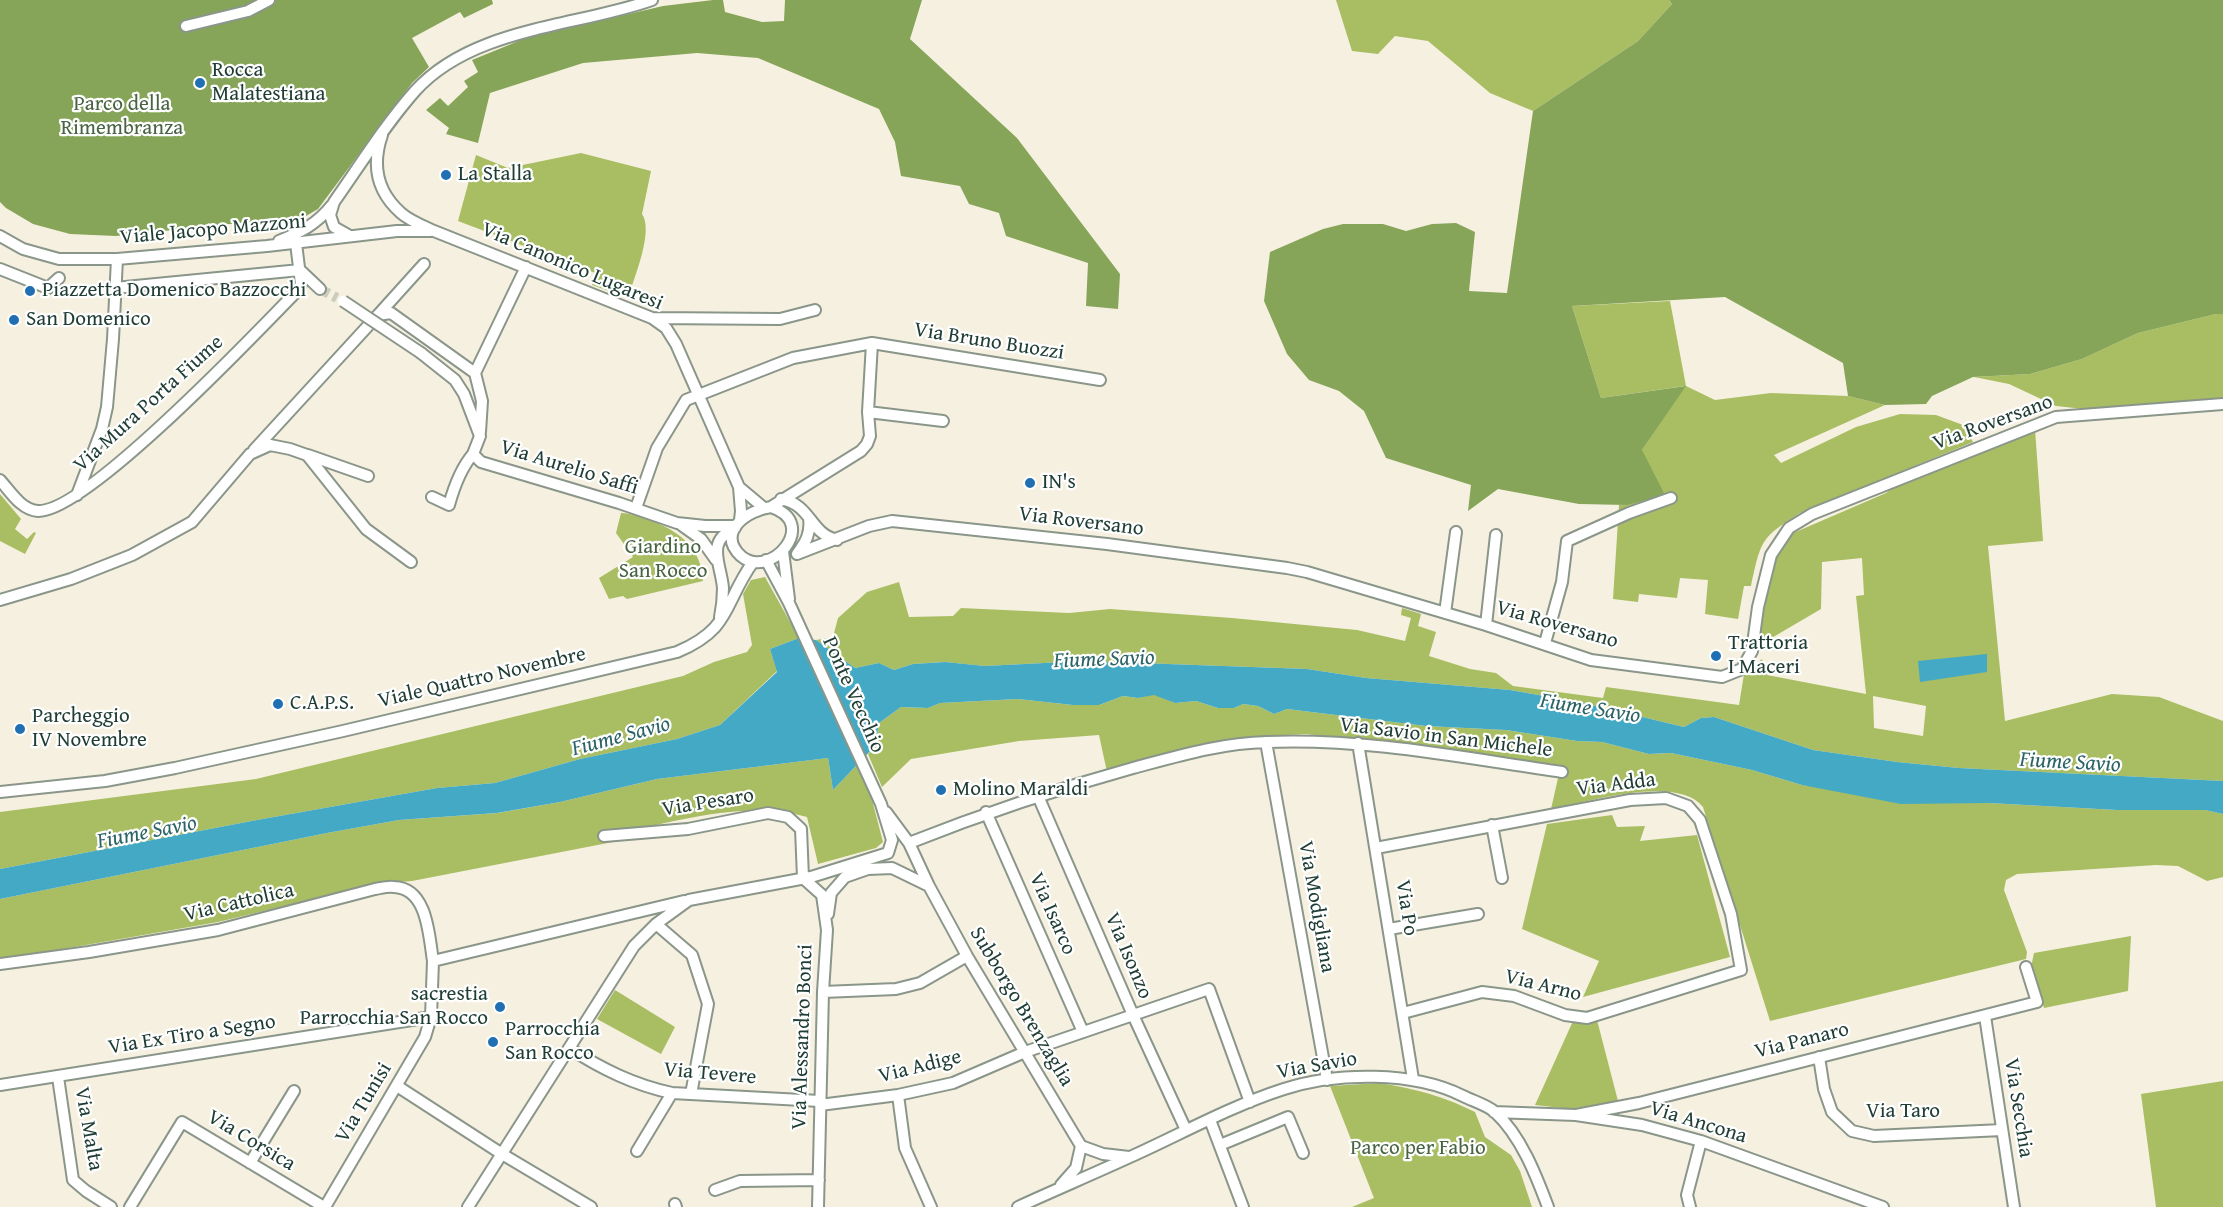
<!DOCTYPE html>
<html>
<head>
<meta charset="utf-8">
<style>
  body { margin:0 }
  canvas { display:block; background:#f6f0e0 }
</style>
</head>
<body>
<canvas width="2223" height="1207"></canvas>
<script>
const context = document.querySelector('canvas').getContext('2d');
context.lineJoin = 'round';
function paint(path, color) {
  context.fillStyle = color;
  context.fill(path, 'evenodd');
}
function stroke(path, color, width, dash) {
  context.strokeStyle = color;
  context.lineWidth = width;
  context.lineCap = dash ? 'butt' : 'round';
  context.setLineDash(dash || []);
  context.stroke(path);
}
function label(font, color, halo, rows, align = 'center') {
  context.font = font + ' "Gentium Book Plus",serif';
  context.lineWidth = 4.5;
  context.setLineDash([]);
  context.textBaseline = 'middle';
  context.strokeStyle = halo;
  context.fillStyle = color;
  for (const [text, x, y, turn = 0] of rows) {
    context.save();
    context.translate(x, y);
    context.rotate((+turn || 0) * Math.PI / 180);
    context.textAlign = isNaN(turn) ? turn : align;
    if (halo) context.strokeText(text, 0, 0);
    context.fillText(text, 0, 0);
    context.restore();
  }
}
paint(new Path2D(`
  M1336 0H1669L1672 4 1638 41 1533 111 1490 93 1428 41 1395 36 1378 54 1352 51Z
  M581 153 651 171 642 214C654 231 634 278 628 298L592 285 595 273 458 221 476 155 508 168Z
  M1670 301 1686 386 1715 400 1771 393 1848 396 1885 405 1774 455 1781 463 1856 427 1900 414 1936 415 1963 425 1973 442 1800 513C1760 538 1761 541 1751 586H1744L1738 619 1705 614 1708 580 1680 578 1677 598 1639 594 1638 602 1613 599 1619 505H1627L1642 450 1685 386 1601 398 1572 306Z
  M2216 314H2223V399L2084 409 2056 406 2009 384 1974 377 2030 374 2082 359 2138 333Z
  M2035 429 2043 541 1988 546 2005 721 2112 694 2159 697 2223 721V781L1959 768 1897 762 1813 750 1714 717 1701 718 1684 727 1584 703 1510 690 1366 678 1307 669 1084 661 985 666 944 662 913 664 894 670 879 663 855 668 816 640 833 637 838 618 867 592 899 582 909 617 953 616 961 608 1069 613 1110 609 1232 618 1357 630 1405 641 1411 618 1401 615 1402 608 1421 614 1418 626 1436 632 1429 656 1470 669 1496 673 1513 686 1603 698 1606 687 1739 705 1744 674 1762 659 1767 675 1866 694 1856 596 1864 595 1862 558 1822 562 1821 609 1758 646 1762 606 1774 555 1791 534 1886 493 1894 487ZM1873 696 1926 706 1923 736 1874 728Z
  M0 494 21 519 15 529 27 539 34 532 36 533 25 554 0 541Z
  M621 513C631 513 640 517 649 520 678 530 702 548 703 581L627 599 623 596 609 599 599 578 633 557 616 533Z
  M765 577 799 638 770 649 777 671 720 725 677 739 580 759 495 783 437 788 257 820 0 869V812L256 779 683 676 714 662 747 652 752 645 743 594 751 580Z
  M1154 694 1175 703 1196 701 1218 708H1234L1243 704 1258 706 1274 714 1287 709 1426 726 1506 730 1577 741 1602 742 1649 754 1671 753 1752 770 1802 785 1989 803 2117 810H2205L2223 814V877L2207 881 2178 866 2156 865 2017 874 2006 880 2004 890 2027 952 2026 959 1770 1021 1703 807C1677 774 1587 802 1551 809L1561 765 1306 734 1267 736 1206 744 1107 772 1099 735 1019 741 911 759 882 787 868 754 875 746 879 723 901 707 928 708 940 703 1018 699 1073 705H1099L1123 696 1138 698Z
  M828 758 833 790 857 765 870 792 883 842 876 848 818 864 807 817C746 799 673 822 612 835L613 842 412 881 376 884 218 922 0 960V899L327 833 399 820 498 813 560 802 657 779Z
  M1612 815 1617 827 1645 826 1640 841 1697 835 1730 957 1583 997 1599 961 1522 929 1547 824Z
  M2131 936 2128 991 2044 1008 2031 967 2034 953Z
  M615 990 675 1027 661 1054 597 1019Z
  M1597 1020 1618 1101 1570 1109 1535 1105 1573 1021Z
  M2223 1081V1207H2156L2141 1094Z
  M1380 1083C1419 1090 1440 1095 1475 1112L1485 1137 1511 1155 1520 1171 1532 1207H1352L1374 1198 1330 1086Z`), '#a9be62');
paint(new Path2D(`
  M0 0H492L493 4 464 18 460 12 412 38 429 67 412 83 318 209 306 216 116 236 70 234 33 224 6 208 0 202Z
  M713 0H723L725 12 762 22 784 21 785 0H922L910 39 1017 138 1120 274 1118 309 1086 306 1088 263 1006 236 999 213 969 204 960 186 901 176 895 142 879 109 758 58 697 53 583 63 490 93 478 143 446 134 449 128 426 110 440 98 448 106 468 87 464 81 478 72 472 60 526 38 663 6Z
  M1669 0H2223V314H2216L2138 333 2082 359 2030 374 1973 377 1932 396 1926 404 1885 405 1848 396 1843 363 1725 297 1572 306 1601 398 1686 386 1642 450 1665 495 1627 505 1579 504 1498 489 1468 511 1471 485 1386 458 1364 411 1339 391 1309 380 1287 354 1264 301 1270 252 1323 229 1343 224H1383L1406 231 1432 224 1456 223 1475 232 1469 291 1507 293 1533 111 1638 41 1672 4Z`), '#86a558');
paint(new Path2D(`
  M799 638 816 640 855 668 879 663 894 670 913 664 945 662 985 666 1084 661 1307 669 1366 678 1510 690 1584 703 1684 727 1701 718 1714 717 1813 750 1897 762 1959 768 2223 781V814L2205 810H2117L1989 803 1901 804 1802 785 1752 770 1671 753 1649 754 1602 742 1577 741 1506 730 1426 726 1287 709 1274 714 1258 706 1243 704 1234 708H1218L1196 701 1175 703 1154 695 1138 698 1123 696 1099 705H1073L1018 699 940 703 928 708 901 707 879 723 875 746 833 790 828 758 657 779 560 802 497 813 399 820 327 833 0 899V869L257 820 437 788 495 783 580 759 677 739 720 725 777 672 770 649Z
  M1987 654V672L1920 682 1918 661Z`), '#44a9c4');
stroke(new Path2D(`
  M320 289 337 298`), '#cbccbe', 10, [10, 5]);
const minor = new Path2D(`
  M186 26 248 11 269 0
  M382 135C372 164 376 191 401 213 410 221 423 226 434 231L652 318 666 328 676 344 739 487 741 511 740 520
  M0 236 23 249 59 259H117L267 246 397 231H431
  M350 236 334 227 330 215 334 202C360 165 385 125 415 91 473 27 576 27 652 0
  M279 241C301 232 317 224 332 205
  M0 269 48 288 59 278
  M300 270 320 289
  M115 288 300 270
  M378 315 424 264
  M652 318 780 319 815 310
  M872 343 1100 380
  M421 353 455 380 464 394 480 436 473 454 481 462 619 503 677 523 705 526H736
  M475 373 526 267
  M868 412 943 421
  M254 450 378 315 391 313 475 373 482 401 480 432
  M308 455 368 476
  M0 480C10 491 21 510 38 511 86 513 258 331 298 290L301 284 296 243
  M739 487 764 508
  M77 495 102 429 107 407 113 339 117 259
  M432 497 449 505C454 487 461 468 473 454
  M781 499C812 505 809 533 837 540
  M771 507C821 523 770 581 741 556 715 532 748 510 771 507Z
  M636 508 657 448 686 400 793 358 872 343 868 412 870 436 867 444 861 451 771 507
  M680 524 701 539 716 560
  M783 551 789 599
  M797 554 869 526 892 521 1107 544 1287 568 1307 572 1486 625 1591 660 1722 677 1742 669 1752 651 1758 607 1771 555 1789 528 1812 514 2056 417 2223 404
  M797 554C806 542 811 533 809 518
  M0 600 71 579 132 555 192 522 250 454 270 445 290 449 307 455 366 529 411 562
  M1445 613 1456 532
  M720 617C722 607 723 597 723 588 721 564 705 541 735 528
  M1486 625 1496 535
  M1545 643 1562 582 1567 541 1629 513 1671 498
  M1266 742 1327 1080
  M1358 743 1413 1079
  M0 792 105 781 175 768 343 731 677 652C732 629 723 604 753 562
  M1038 796 1133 1015 1186 1130
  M886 812 909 843 929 886 967 956 1081 1146 1103 1154 1129 1157
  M986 812 1083 1032
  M1492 825 1502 878
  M604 836 688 829 768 813 788 817 801 829 803 878
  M909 843C982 814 1057 789 1133 768 1178 756 1221 743 1267 742 1366 738 1464 758 1562 772
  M1376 848 1630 800 1666 798 1688 806 1700 820 1731 914 1741 970 1587 1018 1565 1015 1514 996 1482 992 1403 1013
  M803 878 822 895 827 930 823 992 818 1207
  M828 914 831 893 845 877 868 869 892 868 929 886
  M656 924 692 955 708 1004 691 1094
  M1389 929 1478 914
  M0 964 89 952 218 930 375 889C381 888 388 886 394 887 428 888 429 937 433 961
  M823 992 896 989 920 983 967 956
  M1985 1016 2014 1207
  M569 1048C602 1069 634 1085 672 1093L820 1101
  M1819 1057 1824 1089 1832 1112 1852 1131 1874 1136 2002 1130
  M58 1077 73 1180 86 1191 111 1207
  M0 1085 431 1017 433 961 684 901
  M397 1086 502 1154 591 1207
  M898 1095 905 1148 931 1207
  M820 1105 898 1095 953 1083 1025 1052 1209 989 1250 1102
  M1494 1112 1576 1115 1642 1125 1701 1141 1883 1207
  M1576 1115 1639 1103 2037 1002 2026 967
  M1210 1120 1243 1207
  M1220 1145 1288 1117 1303 1153
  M637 1151 672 1093
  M250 1163 294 1091
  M1061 1185 1076 1168 1081 1146
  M715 1190 740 1181 819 1180
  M675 1204 676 1207
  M130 1207 182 1122 324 1207
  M325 1207 425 1037 431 1017
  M468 1207 634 946 656 924 689 900 811 877 888 853 892 840 881 804 789 603 766 560
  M1018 1207C1055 1190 1093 1174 1130 1157 1181 1134 1231 1106 1284 1089 1336 1072 1414 1071 1463 1096 1473 1101 1487 1105 1495 1112 1521 1136 1536 1175 1548 1207
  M1690 1207 1687 1195 1701 1141`);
stroke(minor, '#8a968a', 14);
stroke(minor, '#fff', 10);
const minorBridge = new Path2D(`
  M343 301 421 353`);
stroke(minorBridge, '#8a968a', 14, []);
stroke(minorBridge, '#fff', 10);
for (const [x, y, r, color] of [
  [200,83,6,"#1f6fb2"],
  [446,175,6,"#1f6fb2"],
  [30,291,6,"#1f6fb2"],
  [14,320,6,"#1f6fb2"],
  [1030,483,6,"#1f6fb2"],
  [1716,656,6,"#1f6fb2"],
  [278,704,6,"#1f6fb2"],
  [20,729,6,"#1f6fb2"],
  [941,790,6,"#1f6fb2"],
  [500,1007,6,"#1f6fb2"],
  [493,1042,6,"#1f6fb2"]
]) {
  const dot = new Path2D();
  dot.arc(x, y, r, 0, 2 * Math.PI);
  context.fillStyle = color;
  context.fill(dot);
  stroke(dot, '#fff', 2);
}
label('21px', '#1f3d34', '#fff', [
  ["Rocca",212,71],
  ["Malatestiana",212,95],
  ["La Stalla",458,175],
  ["Piazzetta Domenico Bazzocchi",42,291],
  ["San Domenico",26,320],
  ["IN's",1042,483],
  ["Trattoria",1728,644],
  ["I Maceri",1728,668],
  ["C.A.P.S.",290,704],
  ["Parcheggio",32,717],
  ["IV Novembre",32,741],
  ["Molino Maraldi",953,790],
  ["sacrestia",488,995,"right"],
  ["Parrocchia San Rocco",488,1019,"right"],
  ["Parrocchia",505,1030],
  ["San Rocco",505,1054]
], 'left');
label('21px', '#486442', '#fff', [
  ["Parco della",122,105],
  ["Rimembranza",122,129],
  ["Giardino",663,548],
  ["San Rocco",663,572],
  ["Parco per Fabio",1418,1149]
]);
label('21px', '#1f3d34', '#fff', [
  ["Viale Jacopo Mazzoni",213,230,-5],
  ["Via Canonico Lugaresi",572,267,23],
  ["Via Bruno Buozzi",989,342,9],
  ["Via Mura Porta Fiume",149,404,-42],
  ["Via Roversano",1993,423,-20],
  ["Via Aurelio Saffi",569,468,17],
  ["Via Roversano",1081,522,7],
  ["Via Roversano",1557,625,16],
  ["Viale Quattro Novembre",482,678,-13],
  ["Ponte Vecchio",853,695,66],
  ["Via Savio in San Michele",1446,738,7],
  ["Via Adda",1616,785,-7],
  ["Via Pesaro",708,803,-9],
  ["Via Cattolica",239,903,-13],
  ["Via Modigliana",1316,907,80],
  ["Via Po",1406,908,81],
  ["Via Isarco",1052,914,66],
  ["Via Isonzo",1128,956,67],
  ["Via Arno",1543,986,14],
  ["Subborgo Brenzaglia",1021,1007,59],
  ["Via Ex Tiro a Segno",192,1035,-9],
  ["Via Alessandro Bonci",803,1037,-88],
  ["Via Panaro",1802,1041,-14],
  ["Via Savio",1317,1066,-10],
  ["Via Adige",920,1067,-14],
  ["Via Tevere",710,1074,5],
  ["Via Tunisi",364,1103,-59],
  ["Via Secchia",2018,1108,81],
  ["Via Taro",1903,1112],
  ["Via Ancona",1698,1123,17],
  ["Via Malta",88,1129,80],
  ["Via Corsica",251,1141,31]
]);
label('italic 22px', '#2c6366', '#fff', [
  ["Fiume Savio",1104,660,-2],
  ["Fiume Savio",1590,709,9],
  ["Fiume Savio",621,737,-15],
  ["Fiume Savio",2070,763,3],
  ["Fiume Savio",147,833,-11]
]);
</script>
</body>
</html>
